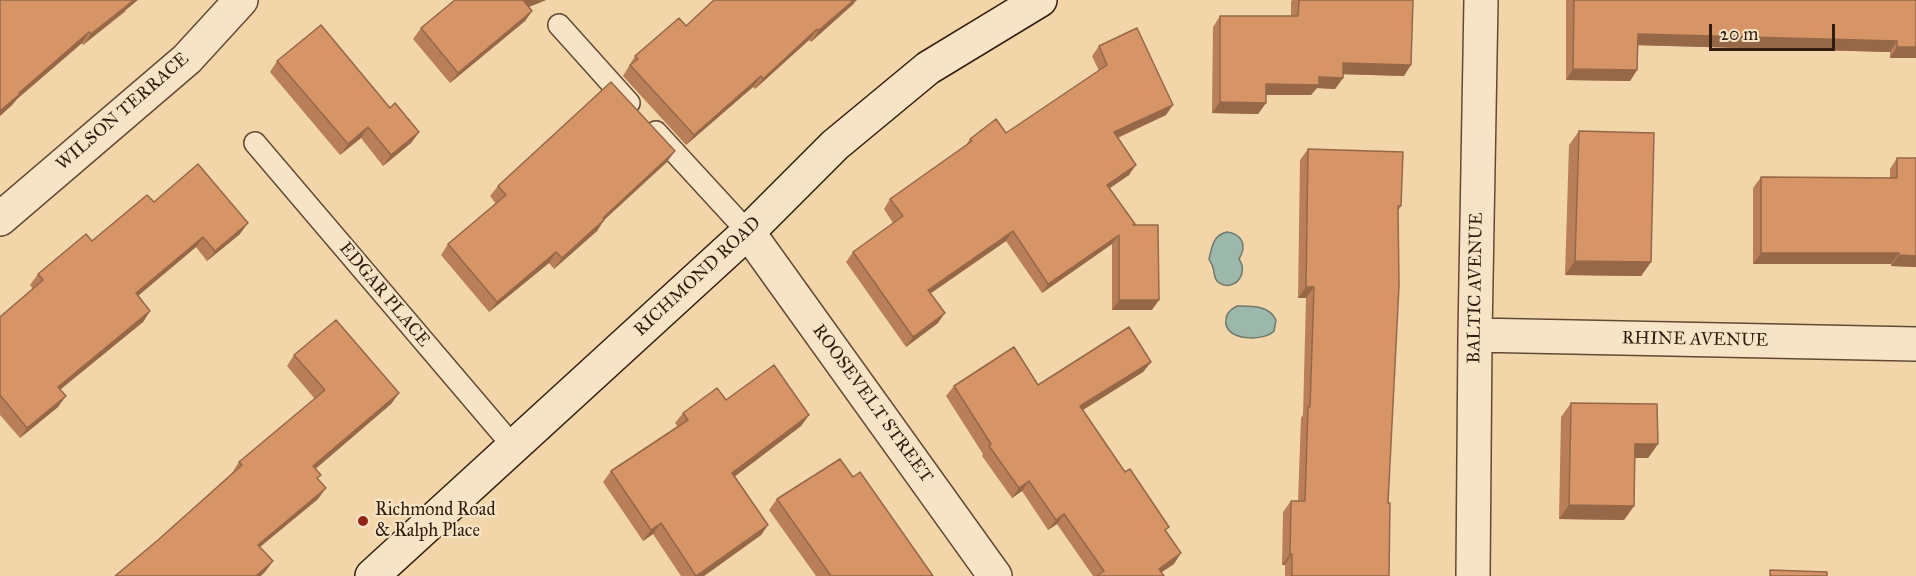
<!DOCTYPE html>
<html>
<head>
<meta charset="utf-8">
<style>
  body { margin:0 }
  #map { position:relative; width:1916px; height:576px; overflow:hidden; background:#f2d5a8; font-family:"IM FELL Great Primer",serif }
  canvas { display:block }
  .scale { position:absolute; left:1709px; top:24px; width:126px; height:27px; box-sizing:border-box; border:3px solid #321c0f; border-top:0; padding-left:8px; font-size:18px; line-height:21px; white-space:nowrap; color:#321c0f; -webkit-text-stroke:4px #f7e4c6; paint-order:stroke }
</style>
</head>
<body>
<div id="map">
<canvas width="1916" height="576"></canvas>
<div class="scale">20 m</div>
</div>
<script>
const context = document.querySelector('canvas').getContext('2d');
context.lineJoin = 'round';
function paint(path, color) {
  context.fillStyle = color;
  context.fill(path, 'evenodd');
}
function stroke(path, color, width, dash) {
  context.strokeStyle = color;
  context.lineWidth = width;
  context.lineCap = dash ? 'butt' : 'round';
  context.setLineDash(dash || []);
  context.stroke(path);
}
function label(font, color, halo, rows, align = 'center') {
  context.font = font + ' "IM FELL Great Primer",serif';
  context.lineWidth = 4.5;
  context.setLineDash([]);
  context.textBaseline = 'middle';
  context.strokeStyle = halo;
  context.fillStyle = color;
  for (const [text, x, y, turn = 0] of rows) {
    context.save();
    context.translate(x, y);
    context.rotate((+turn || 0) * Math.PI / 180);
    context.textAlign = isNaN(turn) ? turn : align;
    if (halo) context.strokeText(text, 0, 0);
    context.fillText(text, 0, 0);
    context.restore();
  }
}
const water = new Path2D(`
  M1227 232C1243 234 1247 246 1239 259 1250 275 1232 293 1218 282 1213 277 1215 273 1213 268 1213 265 1210 262 1209 259 1212 247 1213 235 1227 232Z
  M1237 306C1252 306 1269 305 1276 320L1274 331C1264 342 1223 341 1226 320 1226 313 1231 309 1237 306Z`);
paint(water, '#9bb8ab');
stroke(water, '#717a6d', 1.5);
const lane = new Path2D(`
  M559 25 629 103
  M656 132 748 232
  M255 143 513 446`);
const street = new Path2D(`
  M0 219 187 59 241 0
  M748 232 995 576
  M1475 335 1916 344
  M1473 576 1475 335 1481 0`);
const secondary = new Path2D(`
  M372 576 748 232 835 145 928 68 1040 0`);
stroke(lane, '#624a35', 24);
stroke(street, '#624a35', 36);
stroke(secondary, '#321c0f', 36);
stroke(lane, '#f7e4c6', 21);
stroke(street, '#f7e4c6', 33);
stroke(secondary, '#f7e4c6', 33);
paint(new Path2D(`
  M0 0 126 11 83 45 82 43 17 99 12 105 0 116Z
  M455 0H546L529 7 532 11 525 21 450 83 413 39 421 28Z
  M1292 0H1413L1404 76 1343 74V78L1335 89 1317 88 1311 95H1266V103L1258 114 1212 113 1213 27 1220 16H1291V2Z
  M1566 0H1916V58H1890V52L1638 45 1637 70 1630 81 1566 80Z
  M855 3 811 42 809 40 755 89 753 87 686 145 623 76 635 56 686 26Z
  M1099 46 1166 115 1118 138 1129 175 1109 188 1134 225 1152 310H1112V244L1042 293 1006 241 931 293 938 323 906 347 846 262 853 252 893 223 884 209 890 199 966 145 970 139 1006 133 1099 71 1092 56Z
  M277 61 390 108 419 132 411 143 383 166 361 138 340 155 270 72Z
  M1579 131 1651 262 1641 276 1565 275 1569 145Z
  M1308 149 1401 206 1398 211 1388 503 1389 576H1285V565H1282L1283 512 1291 501H1298L1301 418 1303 415 1306 298H1298L1300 160Z
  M1897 158 1916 267 1891 266V264H1753V188L1761 177 1890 178V169Z
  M667 162 604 220 597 231 554 269 549 263 489 312 441 255 448 244 496 204 490 196 498 186Z
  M154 202 240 234 207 261 196 247 138 296 150 311 143 322 61 389 58 407 20 438 0 415V317L33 289 30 285 38 274Z
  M294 355 399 393 391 404 315 469 318 479V499L260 547 273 561 265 572 158 540 232 473 239 462 315 399 287 366Z
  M1151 362 1143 372 1083 410 1166 531 1174 564 1161 572 1164 576H1093L1057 524 1048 530 1022 491 1012 498 982 456 983 454 946 396 954 386 1038 385Z
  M726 400 809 415 801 426 735 476 768 525 761 535 704 576H681L653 534 643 541 603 482 611 471 678 427 675 423 683 413Z
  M1571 403 1658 444 1648 458H1635L1634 506 1624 520 1559 519 1561 417Z
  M853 477 933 576H816L769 510 777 499Z`), '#b87f59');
paint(new Path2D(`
  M134 0H138L83 45 91 34Z
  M526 0H546L516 12 524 1Z
  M854 0H857L811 42 818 31Z
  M532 11 525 21 450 83 458 73Z
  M817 29 809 40 755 89 763 79Z
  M89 32 82 43 17 99 12 105 0 116V111L19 93Z
  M1638 34 1897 41 1890 52 1630 45Z
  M1897 47H1916V58H1890Z
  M1343 63 1411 65 1404 76 1336 74Z
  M1573 69 1637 70 1630 81 1566 80Z
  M761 76 753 87 686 145 694 135Z
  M1319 77 1343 78 1335 89 1317 88 1311 95H1258L1266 84Z
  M1220 102 1266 103 1258 114 1212 113Z
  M1173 105 1166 115 1107 142 1114 132Z
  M368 127 361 138 340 155 348 144Z
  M419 132 411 143 383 166 391 155Z
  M675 151 667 162 604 220 597 231 554 269 562 258 603 218Z
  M1136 165 1129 175 1100 195 1107 185Z
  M248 223 240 234 207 261 215 251Z
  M1013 231 1006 241 921 300 928 290Z
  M1119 235 1112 244 1042 293 1048 284Z
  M203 237 196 247 128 304 136 293Z
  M556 252 549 263 489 312 497 302Z
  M1761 253H1899L1891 264H1753Z
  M1899 255 1916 256V267L1891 266Z
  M1575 261 1651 262 1641 276 1565 275Z
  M1306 287H1314L1306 298H1298Z
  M1119 300H1159L1152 310H1112Z
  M150 311 143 322 51 397 58 387Z
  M945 313 938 323 906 347 913 337Z
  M1151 362 1143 372 1073 416 1080 406Z
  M399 393 391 404 306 477 313 466Z
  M66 396 58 407 20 438 27 428Z
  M809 415 801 426 725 484 732 473Z
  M1635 444H1658L1648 458H1626Z
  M1029 481 1022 491 1012 498 1019 488Z
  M326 488 318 499 250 555 258 545Z
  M1569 505 1634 506 1624 520 1559 519Z
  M1064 514 1057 524 1048 530 1056 520Z
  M661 523 653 534 643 541 651 530Z
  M768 525 761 535 704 576H696Z
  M1181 553 1174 564 1156 576 1159 569Z
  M1290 554H1292L1285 565H1282Z
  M273 561 265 572 261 576H256Z`), '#966848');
const building = new Path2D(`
  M0 0H134L91 34 89 32 19 93 20 94 0 111Z
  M455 0H526L524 1 532 11 458 73 421 28Z
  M714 0H854L818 31 817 29 763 79 761 76 694 135 630 65 638 59 635 56 679 18 686 26Z
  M1299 0H1413L1411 65 1343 63V78L1319 77V85L1266 84V103L1220 102V16H1298Z
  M1574 0H1916V47H1897V41L1638 34 1637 70 1573 69Z
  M321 25 390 108 395 103 419 132 391 155 368 127 348 144 277 61Z
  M1137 28 1173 105 1114 132 1136 165 1107 185 1135 224 1133 225H1158L1159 300H1119V235L1048 284 1013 231 928 290 945 313 913 337 853 252 903 216 890 199 972 141 970 139 996 119 1006 133 1107 65 1099 46Z
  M611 82 675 151 603 218 604 220 562 258 556 252 497 302 448 244 506 195 498 186Z
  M1579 131 1654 133 1651 262 1575 261Z
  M1308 149 1403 152 1401 206H1398L1399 286 1388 503H1390L1389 576H1292V554H1290L1291 501H1305L1308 407H1310L1314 287H1306Z
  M1897 158H1916V256L1899 255V253H1761V177L1897 178Z
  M198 164 248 223 215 251 203 237 136 293 150 311 58 387 66 396 27 428 0 395V317L43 280 38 274 86 234 92 241 147 195 154 202Z
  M336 320 399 393 313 466 321 475 317 478 326 488 258 545 273 561 256 576H115L158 540 242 465 239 462 325 390 294 355Z
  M1129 327 1151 362 1080 406 1125 472 1130 469 1169 527 1165 530 1181 553 1159 569 1164 576H1097L1104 571 1064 514 1056 520 1029 481 1019 488 989 446 991 444 954 386 1014 347 1038 385Z
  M774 365 809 415 732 473 768 525 696 576 661 523 651 530 611 471 688 420 683 413 717 388 726 400Z
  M1571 403 1657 404 1658 444H1635L1634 506 1569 505Z
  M840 459 853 477 860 472 933 576H831L777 499Z
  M1770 570 1827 572V576H1770Z`);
paint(building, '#d69467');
stroke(building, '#966848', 1.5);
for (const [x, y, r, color] of [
  [363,521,6,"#8f2418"]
]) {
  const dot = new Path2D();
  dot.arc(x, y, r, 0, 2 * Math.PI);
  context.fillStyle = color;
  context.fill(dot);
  stroke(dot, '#f7e4c6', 2);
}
label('18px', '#321c0f', '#f7e4c6', [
  ["WILSON TERRACE",123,112,-41],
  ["RICHMOND ROAD",698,277,-43],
  ["BALTIC AVENUE",1476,288,-89],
  ["EDGAR PLACE",384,295,50],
  ["RHINE AVENUE",1695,340,1],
  ["ROOSEVELT STREET",872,404,54]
]);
label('18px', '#321c0f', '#f7e4c6', [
  ["Richmond Road",375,511],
  ["& Ralph Place",375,532]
], 'left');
</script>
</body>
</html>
